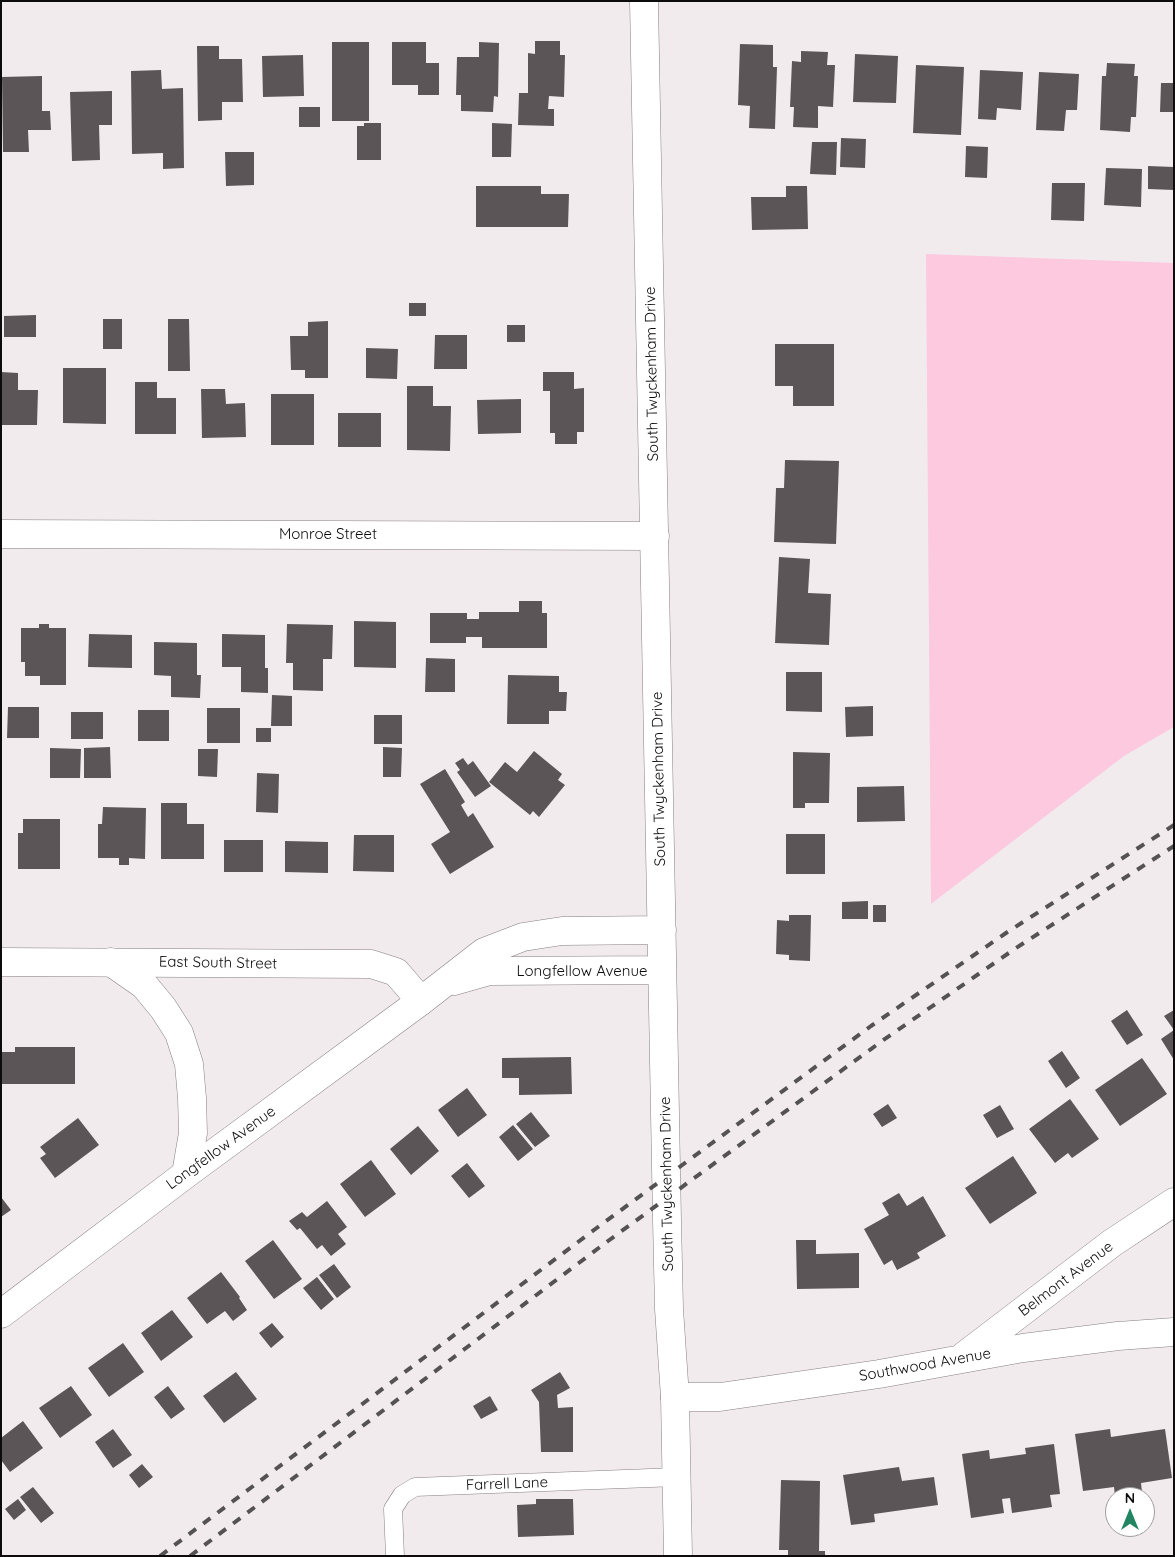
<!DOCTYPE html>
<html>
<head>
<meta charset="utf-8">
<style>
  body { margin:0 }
  #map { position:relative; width:1175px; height:1557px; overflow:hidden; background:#f2ebee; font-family:Quicksand,sans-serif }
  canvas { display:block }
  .frame { position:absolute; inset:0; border:2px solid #0d0b0c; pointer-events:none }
  .north { position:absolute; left:1105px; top:1487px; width:50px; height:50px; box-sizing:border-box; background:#fff; border:1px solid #9e9d9e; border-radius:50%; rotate:0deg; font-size:14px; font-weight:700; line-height:20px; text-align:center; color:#0d0b0c }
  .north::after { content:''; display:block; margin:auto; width:18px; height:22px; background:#208560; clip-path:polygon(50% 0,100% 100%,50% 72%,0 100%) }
</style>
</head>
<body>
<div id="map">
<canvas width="1175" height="1557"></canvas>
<div class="frame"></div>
<div class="north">N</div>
</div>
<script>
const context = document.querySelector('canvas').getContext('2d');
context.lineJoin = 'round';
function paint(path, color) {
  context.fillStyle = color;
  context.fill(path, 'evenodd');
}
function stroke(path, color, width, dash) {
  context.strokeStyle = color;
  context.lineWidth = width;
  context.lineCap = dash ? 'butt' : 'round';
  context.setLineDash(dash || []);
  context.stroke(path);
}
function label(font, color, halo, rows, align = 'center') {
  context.font = font + ' Quicksand,sans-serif';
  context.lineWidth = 5;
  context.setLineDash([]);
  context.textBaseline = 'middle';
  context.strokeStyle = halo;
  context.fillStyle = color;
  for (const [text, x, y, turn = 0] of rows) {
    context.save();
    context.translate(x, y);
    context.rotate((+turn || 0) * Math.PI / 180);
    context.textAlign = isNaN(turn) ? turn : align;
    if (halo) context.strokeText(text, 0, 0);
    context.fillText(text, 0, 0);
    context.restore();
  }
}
paint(new Path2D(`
  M926 254 1174 263V727L1124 756 931 904Z`), '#fcc9df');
paint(new Path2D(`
  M535 41H560V55H565L564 97 549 96 548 109H554V126L518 125 519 93H528V53L535 54Z
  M332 42H369V121H332Z
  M392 42H426V63H439V95H418V85H392Z
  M479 42 499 43 498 97 494 96 493 112 461 111V95H456L457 57H479Z
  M740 44 773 45V67H777L775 129 749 128 750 106 738 105Z
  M197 46H219V59H242L243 102H222V120L198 121Z
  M801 51 828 52 827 65H835L833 107 818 106V128L793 127 794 107H790L792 61 801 62Z
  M855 54 898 56 896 103 853 102Z
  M303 55 304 96 263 97 262 56Z
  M1107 63 1135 64 1134 76H1138L1136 117H1131L1130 132 1100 130 1102 76H1106Z
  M916 65 964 67 961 135 913 133Z
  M161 70 162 89 183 88 184 168 163 169V153L132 154 131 71Z
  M980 70 1023 72 1021 110 997 108 996 120 978 119Z
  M1039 72 1079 74 1077 110H1066L1064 131 1036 130Z
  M42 76V111H50L51 130H28L29 152H3L2 77Z
  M1161 83H1174V112H1160Z
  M112 91V125H99L100 160 72 161 70 92Z
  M299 107H320V127H299Z
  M364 123H381V160H357V126H364Z
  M492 123 512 124 511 157H492Z
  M841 138 866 139 865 168 840 167Z
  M812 142H837L836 175 810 174Z
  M966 146 988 147 987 178 965 177Z
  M225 152H254V185L226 186Z
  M1148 166 1174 167V190L1148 189Z
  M1106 168 1142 169 1141 207 1104 205Z
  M1052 183H1085L1084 221 1051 220Z
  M476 186H541V194H569L568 227H476Z
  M786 186H807L808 229 752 230 751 197H786Z
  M409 303H426V316H409Z
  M36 315V337H4V316Z
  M103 319H122V349H103Z
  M168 319H189L190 371H168Z
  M328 321V378H305V370H291L290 336H308V322Z
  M507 325H525V342H507Z
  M435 335H467V369H434Z
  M775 344H834V406H793V386H775Z
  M366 348 398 349 397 379 366 378Z
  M63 368H106V424L63 423Z
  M1 372 18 373V390H38L37 425H1Z
  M543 372H574V389L584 388V432H577V444H555V433H550V391H543Z
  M135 382H157V398H176V434H135Z
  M407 386H433V406H451L450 451 407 450Z
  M201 389H225L226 404 245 403 246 437 202 438Z
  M271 394H314V445H271Z
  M521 399V433L478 434 477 400Z
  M338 413H381V447H338Z
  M785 460 839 461 836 544 774 542 776 488H784Z
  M779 557 810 559 808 593 831 594 829 645 775 643Z
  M519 601H542V613H547V648H482V637H466V643H430V613H467V619H479V612H519Z
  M354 621 396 622V668L354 667Z
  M39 624H49V628H66V685H40V676H25V662H21V628H39Z
  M287 624 333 625 332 659H323V691L293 690V663H286Z
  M89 634 132 635V668L88 667Z
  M222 634 265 635V668H268V693L241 692V667H222Z
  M154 642 197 643V675H201L200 698 171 697V676L154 675Z
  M426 658 455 659V692H425Z
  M786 672H822V712L786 711Z
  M508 675 559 676V692H567L566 711H549V724H507Z
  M272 695 292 696V726H271Z
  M873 706V736L846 737 845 707Z
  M8 707H39V738H7Z
  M207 708H240V743H207Z
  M138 710H169V741H138Z
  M71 712H103V739H71Z
  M374 715H402V744H374Z
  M256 728H271V742H256Z
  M110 747 111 778H84V748Z
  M383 747 402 748 401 777H383Z
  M50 748 81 749 80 778H50Z
  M198 749H218L217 777 198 776Z
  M534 751 562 774 558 780 565 785 539 817 533 811 530 815 489 782 505 762 517 772Z
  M793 752 830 753 829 803H805V808H793Z
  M463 758 468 765 473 761 491 786 475 797 457 772 460 770 455 763Z
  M445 769 465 802 461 805 468 817 473 813 494 847 450 874 431 844 450 832 420 784Z
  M257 773 279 774 278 813 256 812Z
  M904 786 905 821 857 822V787Z
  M161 803H187V824H204V859H161Z
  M103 807 146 808 145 859 129 858V865H119V858H98V824H102Z
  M23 819H60V869H18V833H23Z
  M786 834H825V874H786Z
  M354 835H394V872L353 871Z
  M224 840H263V872H224Z
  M285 841 328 842V873L285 872Z
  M868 901V919H842V902Z
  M873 905H886V922H873Z
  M789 915H811L810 961 789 960V955L776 954 777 920 789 921Z
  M1127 1010 1143 1035 1127 1045 1111 1021Z
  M1174 1010V1060L1161 1039 1174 1030 1164 1016Z
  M15 1047H75V1084H1V1052H15Z
  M1062 1051 1080 1078 1066 1088 1048 1061Z
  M571 1057 572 1094 519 1095V1078H502V1058Z
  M1142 1058 1167 1094 1120 1126 1095 1090Z
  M467 1088 487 1115 458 1137 438 1110Z
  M1070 1099 1099 1139 1072 1158 1068 1153 1055 1163 1029 1129Z
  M888 1104 897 1118 882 1127 873 1114Z
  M1000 1105 1014 1129 997 1138 983 1115Z
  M531 1112 550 1136 535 1147 516 1124Z
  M78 1118 99 1145 55 1178 40 1158 46 1154 40 1147Z
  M513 1125 533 1149 518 1161 499 1137Z
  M418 1126 439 1151 411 1175 390 1149Z
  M1013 1156 1037 1193 990 1224 965 1188Z
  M371 1160 396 1194 365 1217 340 1184Z
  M467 1163 485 1186 469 1198 451 1176Z
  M899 1193 907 1206 923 1196 946 1236 917 1253 920 1258 897 1270 892 1260 884 1265 864 1229 889 1215 882 1203Z
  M1 1197 11 1210 1 1217Z
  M327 1201 347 1227 338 1234 346 1244 331 1256 322 1245 317 1249 300 1228 297 1230 289 1221 302 1212 307 1217Z
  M273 1240 302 1279 274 1299 245 1261Z
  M796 1240H816V1254L859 1253V1288L797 1289Z
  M334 1264 351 1287 337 1298 319 1275Z
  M221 1272 240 1297 239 1298 247 1310 233 1321 225 1311 207 1324 187 1298Z
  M317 1277 334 1299 321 1310 303 1288Z
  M172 1310 193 1337 161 1361 141 1333Z
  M272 1323 284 1337 271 1348 259 1333Z
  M123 1343 144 1372 109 1397 88 1368Z
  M236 1372 257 1399 224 1423 203 1396Z
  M560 1372 570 1388 557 1395 558 1408 573 1407V1452H541L539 1402 531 1390Z
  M71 1386 92 1415 60 1438 39 1408Z
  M168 1386 185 1409 171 1419 154 1397Z
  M490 1396 498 1410 481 1419 473 1406Z
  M23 1421 43 1448 10 1472 1 1460V1438Z
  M113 1429 132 1455 113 1468 95 1442Z
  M1110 1429 1111 1437 1165 1429 1172 1478 1141 1483 1142 1492 1115 1496 1114 1487 1083 1491 1075 1434Z
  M1054 1444 1060 1494 1050 1495 1052 1507 1012 1513 1010 1498 1002 1499 1004 1513 971 1518 962 1454 989 1450 990 1459 1026 1454 1025 1448Z
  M142 1464 153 1477 139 1488 129 1475Z
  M899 1467 902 1481 934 1477 938 1505 874 1514 875 1522 851 1525 843 1475Z
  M781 1480 820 1481 819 1551H825V1556H788V1550H779Z
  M33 1487 54 1513 41 1523 20 1497Z
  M18 1499 26 1510 14 1520 5 1509Z
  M536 1499H573L574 1535 518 1537 517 1505 536 1504Z`), '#5b5557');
const service = new Path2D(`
  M395 1556 393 1509 402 1495 415 1487 677 1477`);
const minor = new Path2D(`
  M1 534 655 536
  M1 962 371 964 396 972 421 1001
  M964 1356 1112 1243 1174 1202
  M675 1397H720L879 1374 1023 1348 1118 1336 1174 1332`);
const tertiary = new Path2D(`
  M644 1 667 1220 669 1309 675 1397 678 1556
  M111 962 144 985 163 1008 179 1033 189 1064 192 1098 193 1133 186 1174
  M454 981 489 971 662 970
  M1 1314 186 1174 421 1001 484 952 523 937 562 931 662 930`);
stroke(service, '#867f82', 19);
stroke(minor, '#867f82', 29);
stroke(tertiary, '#867f82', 29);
stroke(service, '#fff', 18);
stroke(minor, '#fff', 28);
stroke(tertiary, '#fff', 28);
stroke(new Path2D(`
  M160 1556 598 1227 871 1026 1006 933 1174 825
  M190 1556 608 1241 882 1041 1016 948 1174 846`), '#555253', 4, [9, 9]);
label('15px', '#0d0b0c', '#fff', [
  ["South Twyckenham Drive",652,374,-91],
  ["Monroe Street",328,534],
  ["South Twyckenham Drive",659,779,-91],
  ["East South Street",218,963,1],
  ["Longfellow Avenue",582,971],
  ["Longfellow Avenue",221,1148,-36],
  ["South Twyckenham Drive",667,1184,-91],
  ["Belmont Avenue",1066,1279,-37],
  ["Southwood Avenue",925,1365,-10],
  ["Farrell Lane",507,1484,-2]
]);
</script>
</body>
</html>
